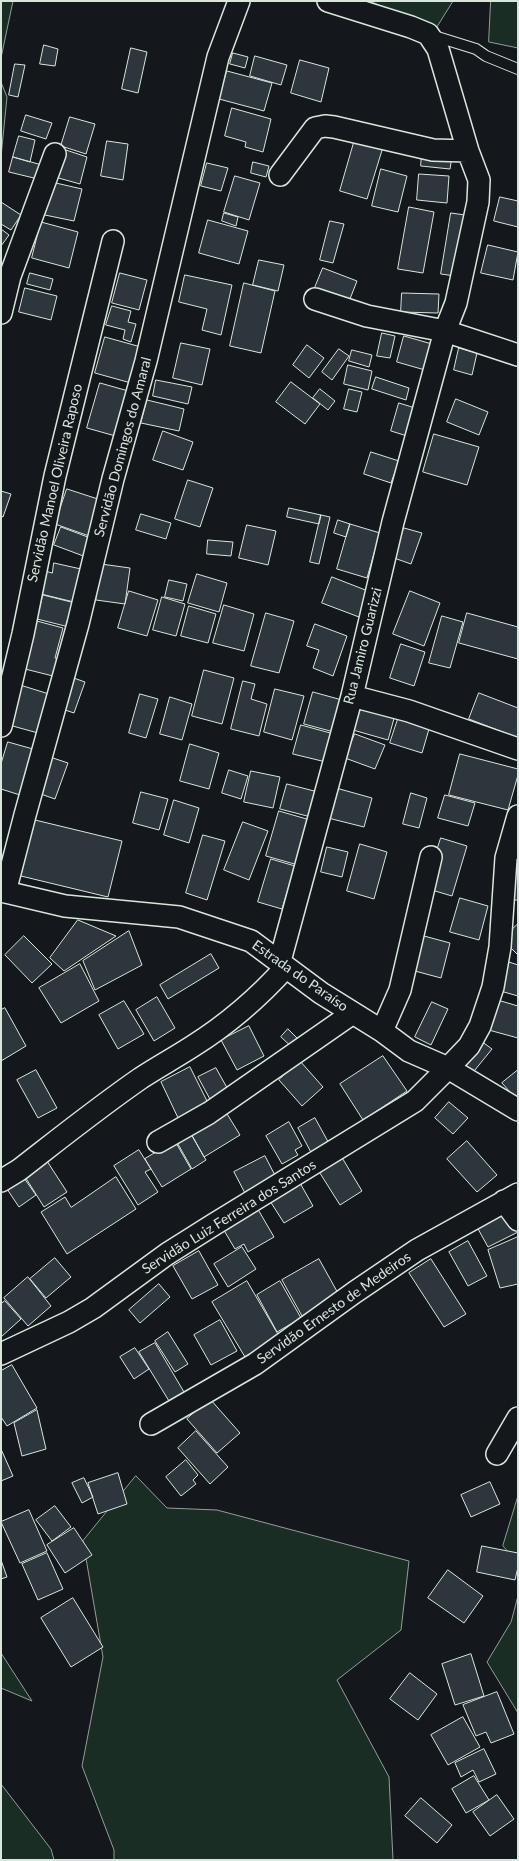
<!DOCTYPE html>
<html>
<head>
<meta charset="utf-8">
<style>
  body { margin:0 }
  #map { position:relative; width:519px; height:1861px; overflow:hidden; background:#14181c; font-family:Lato,sans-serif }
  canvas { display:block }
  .frame { position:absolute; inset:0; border:2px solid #d8e6dc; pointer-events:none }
</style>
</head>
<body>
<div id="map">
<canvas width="519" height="1861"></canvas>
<div class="frame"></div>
</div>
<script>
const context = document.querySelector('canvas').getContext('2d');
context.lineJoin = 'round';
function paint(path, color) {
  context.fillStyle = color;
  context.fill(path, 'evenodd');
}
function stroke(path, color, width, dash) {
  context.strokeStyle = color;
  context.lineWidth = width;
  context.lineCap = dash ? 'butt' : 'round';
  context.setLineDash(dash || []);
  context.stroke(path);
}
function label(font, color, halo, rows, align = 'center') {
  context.font = font + ' Lato,sans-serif';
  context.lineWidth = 4;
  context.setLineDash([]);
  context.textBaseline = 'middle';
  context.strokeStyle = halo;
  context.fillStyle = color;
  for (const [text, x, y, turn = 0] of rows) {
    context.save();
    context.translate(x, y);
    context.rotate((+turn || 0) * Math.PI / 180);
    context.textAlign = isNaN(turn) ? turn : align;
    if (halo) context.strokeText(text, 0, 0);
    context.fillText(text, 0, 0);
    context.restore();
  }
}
const green = new Path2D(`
  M1 1H13L1 58Z
  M370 1H453L435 30Z
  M491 1H518V48L489 42Z
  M1 82 7 97 1 157Z
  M136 1476 167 1508 217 1510 409 1561 401 1630 337 1680 389 1777 393 1860H114V1850L82 1766 103 1657 83 1541Z
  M518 1496V1563L503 1546Z
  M518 1596V1713L487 1662 511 1622Z
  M1 1653 32 1701 1 1688Z
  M1 1784 51 1849 54 1860H1Z`);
paint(green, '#1a2d24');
stroke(green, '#939e99', 1);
const building = new Path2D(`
  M44 45 58 49 55 66 40 64Z
  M131 48 147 52 138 93 122 89Z
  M233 53 248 57 245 68 230 64Z
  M255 56 287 65 281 85 250 76Z
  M300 60 329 68 321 102 291 93Z
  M15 64 25 65 18 97 9 95Z
  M227 71 272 83 264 111 219 99Z
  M232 108 271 119 263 152 245 147 246 142 225 136Z
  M26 115 52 123 46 139 21 131Z
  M70 117 95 124 86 154 61 146Z
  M19 136 35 140 30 162 13 157Z
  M355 139 383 147 367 199 340 191Z
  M107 141 128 144 123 180 101 176Z
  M63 149 87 157 80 184 55 177Z
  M422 153 452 156 450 169 421 166Z
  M13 157 42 165 38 179 9 172Z
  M253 162 269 166 266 177 251 173Z
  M207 163 228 168 221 191 201 186Z
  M381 169 407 176 398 212 372 206Z
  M419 174 449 176 447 203 417 200Z
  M235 176 260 183 249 220 224 212Z
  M47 181 82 189 74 221 40 214Z
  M500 197 518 201V227L494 221Z
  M1 202 21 215 11 230 1 224Z
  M409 207 434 212 423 273 398 269Z
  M224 213 238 217 236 226 222 221Z
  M451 213 465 215 455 276 441 274Z
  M208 220 248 231 239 264 199 253Z
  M330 221 344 224 333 263 320 260Z
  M41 222 78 232 69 268 32 258Z
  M1 229 9 235 1 246Z
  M488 245 518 252 513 280 481 273Z
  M259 260 284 265 278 291 253 285Z
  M323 268 357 281 348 304 314 290Z
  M30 273 53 279 50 290 27 284Z
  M120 273 147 280 139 310 112 303Z
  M185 275 232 285 221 335 202 330 207 309 179 302Z
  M244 283 275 291 261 353 230 346Z
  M25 288 57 296 51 320 19 312Z
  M402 293 439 294 438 313 401 312Z
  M112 306 131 311 128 322 136 324 131 342 123 339 125 330 106 325Z
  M382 333 395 336 390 358 377 356Z
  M404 336 432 344 425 370 397 362Z
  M105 337 141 347 131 383 95 373Z
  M181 343 210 349 202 385 173 378Z
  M307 345 324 358 309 378 293 365Z
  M459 348 477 353 472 375 454 370Z
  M339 349 349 356 332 380 322 372Z
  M352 350 372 355 369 367 349 361Z
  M348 365 372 371 368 390 344 384Z
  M376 377 409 388 406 400 372 389Z
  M156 380 192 387 188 404 153 396Z
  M291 382 320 404 305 424 276 402Z
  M100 383 132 392 119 437 87 428Z
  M320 389 335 401 328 410 313 398Z
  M349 389 362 392 357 412 344 409Z
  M456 399 488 412 479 435 447 422Z
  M147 400 184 409 179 431 141 423Z
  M399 403 415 408 407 436 391 431Z
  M163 431 193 442 183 470 153 460Z
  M434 434 479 447 467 485 423 472Z
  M371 452 399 461 391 483 364 474Z
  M188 480 213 488 200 527 175 519Z
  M67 489 104 501 92 537 55 524Z
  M1 491 11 494 3 517 1 516Z
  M289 508 321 515 319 524 287 517Z
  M141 514 171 523 166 539 136 530Z
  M321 515 330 517 319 564 310 562Z
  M338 520 350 524 346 537 334 533Z
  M350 524 380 533 367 578 337 569Z
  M247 525 276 531 268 565 239 558Z
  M61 527 93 539 86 557 54 545Z
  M404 528 422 533 411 564 394 558Z
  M208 540 233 542 231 556 207 554Z
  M54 563 81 569 78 603 37 593 42 570 52 573Z
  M101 564 130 568 125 604 96 600Z
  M197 574 227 583 219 612 188 603Z
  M332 577 368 591 359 617 322 603Z
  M169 580 187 584 183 601 165 597Z
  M129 591 158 600 147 636 118 628Z
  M410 591 440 603 424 646 393 634Z
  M43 595 75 603 69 627 37 619Z
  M162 597 185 604 176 636 153 630Z
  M224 605 254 614 244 651 213 643Z
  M189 606 216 614 208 643 181 636Z
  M266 613 294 621 279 673 251 666Z
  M467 613 518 627V659L459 643Z
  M442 616 463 622 450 668 429 663Z
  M33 620 63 628 55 658 61 660 57 677 21 668Z
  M315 624 347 636 333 676 313 668 319 650 307 646Z
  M401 644 425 652 414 686 390 678Z
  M204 670 234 678 222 724 192 716Z
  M68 676 85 682 74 713 56 707Z
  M243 681 255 684 251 699 267 704 259 736 231 729Z
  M20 685 49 694 38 733 9 725Z
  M275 689 304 696 292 740 264 732Z
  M313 692 342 700 334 732 304 724Z
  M479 693 518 708V738L469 719Z
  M140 694 158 699 146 738 129 733Z
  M170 697 192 704 182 740 160 734Z
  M360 705 395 715 388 740 353 730Z
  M398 719 429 729 422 753 390 743Z
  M301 725 334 734 326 762 293 754Z
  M355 734 385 745 375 769 345 758Z
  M8 742 33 749 20 795 1 789V764Z
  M190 744 219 753 209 789 180 781Z
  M460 754 518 769V775L508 810 449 795Z
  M44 755 68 763 55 799 32 791Z
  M229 770 248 776 241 799 222 793Z
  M251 771 280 777 273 808 244 802Z
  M287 784 318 792 311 817 280 809Z
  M336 788 372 798 364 827 328 818Z
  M141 792 168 799 159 830 133 823Z
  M411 793 427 798 419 828 403 824Z
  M445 795 475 803 468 826 438 818Z
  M174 800 199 808 189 843 164 835Z
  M279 811 310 820 298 865 266 856Z
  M35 820 122 841 108 897 21 876Z
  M243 822 268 831 249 880 224 870Z
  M203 835 225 841 207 900 186 893Z
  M441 838 467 846 452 896 425 888Z
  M360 844 387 852 374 899 347 891Z
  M327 847 348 852 342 877 321 872Z
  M271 859 295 866 282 909 258 902Z
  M514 870H518V900H514Z
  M460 898 488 906 479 940 450 932Z
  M78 920 116 936 64 971 50 958Z
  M518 924V955L502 939Z
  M129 931 142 965 95 990 83 961Z
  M24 936 52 964 32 983 5 955Z
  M424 936 450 943 441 978 415 971Z
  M211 954 219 968 168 999 160 985Z
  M506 961 518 965V996L497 990Z
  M80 964 99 1001 61 1023 39 988Z
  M157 997 175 1028 154 1041 136 1010Z
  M494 999 518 1006V1038L485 1029Z
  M124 1001 144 1034 118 1049 99 1015Z
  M432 1002 448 1009 431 1045 415 1037Z
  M5 1008 26 1046 1 1061V1010Z
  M249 1026 264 1056 237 1070 221 1040Z
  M288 1029 302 1043 295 1050 281 1037Z
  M481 1041 492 1049 470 1076 459 1068Z
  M383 1056 407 1091 363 1120 340 1084Z
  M300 1061 323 1087 302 1106 279 1080Z
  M190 1067 210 1107 180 1122 161 1082Z
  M216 1068 230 1093 212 1103 198 1077Z
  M36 1070 57 1108 38 1118 17 1080Z
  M518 1070V1100H517L502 1083Z
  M449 1102 468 1118 453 1134 435 1118Z
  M224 1109 240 1135 204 1157 189 1130Z
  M315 1118 331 1147 313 1156 298 1128Z
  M289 1122 302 1146 295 1150 298 1155 282 1164 266 1136Z
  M188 1129 206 1160 192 1169 174 1137Z
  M175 1141 191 1169 162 1187 145 1159Z
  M467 1141 497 1175 477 1192 447 1159Z
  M139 1150 151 1169 145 1172 158 1192 138 1205 114 1166Z
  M265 1156 278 1181 247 1197 234 1172Z
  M341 1156 362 1191 340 1205 318 1170Z
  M45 1158 67 1192 44 1207 22 1172Z
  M116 1177 136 1209 67 1254 41 1212 65 1197 71 1207Z
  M24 1178 36 1195 19 1207 7 1189Z
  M300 1183 313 1206 284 1223 270 1201Z
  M256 1206 274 1237 248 1252 244 1244 235 1249 222 1227Z
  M505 1210 518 1227V1232L488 1247 477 1227Z
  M518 1237V1284L500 1288 488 1250Z
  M468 1241 487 1276 468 1286 449 1252Z
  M242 1247 256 1269 228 1287 214 1264Z
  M199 1251 218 1285 192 1299 173 1266Z
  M55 1258 71 1277 46 1298 30 1279Z
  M319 1259 339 1295 302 1316 282 1280Z
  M431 1259 466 1314 444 1327 409 1273Z
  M28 1277 51 1306 28 1326 4 1298Z
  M247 1281 279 1336 245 1357 212 1302Z
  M280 1281 301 1318 277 1332 257 1295Z
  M159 1284 170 1297 140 1323 129 1310Z
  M5 1301 21 1319 1 1337V1304Z
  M220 1320 237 1351 211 1365 194 1335Z
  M168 1332 188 1364 175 1372 155 1341Z
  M155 1343 184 1392 169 1401 139 1352Z
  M135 1348 149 1369 134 1379 120 1357Z
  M12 1365 37 1408 7 1426 1 1417V1371Z
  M210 1399 240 1433 217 1453 187 1419Z
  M37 1410 46 1449 22 1456 14 1423Z
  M196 1431 228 1467 210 1484 178 1448Z
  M1 1449 13 1476 1 1481Z
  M186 1460 198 1475 193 1480 196 1484 181 1496 166 1477Z
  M118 1473 127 1504 98 1514 88 1483Z
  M84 1478 93 1497 82 1503 72 1483Z
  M490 1482 500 1504 471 1517 461 1495Z
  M55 1506 71 1527 52 1541 36 1520Z
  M29 1510 47 1551 20 1563 1 1522Z
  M74 1528 92 1555 65 1573 47 1545Z
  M482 1546 518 1553V1567L515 1580 477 1572Z
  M47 1553 63 1589 38 1600 22 1564Z
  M1 1560 7 1577 1 1579Z
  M448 1570 483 1596 464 1623 428 1598Z
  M73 1598 103 1647 71 1667 41 1618Z
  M471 1654 484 1696 455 1705 442 1664Z
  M410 1673 437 1694 418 1720 390 1699Z
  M497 1692 514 1734 491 1743 486 1732 476 1736 463 1705Z
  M463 1717 480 1747 448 1765 431 1735Z
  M484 1749 496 1774 479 1782 473 1770 461 1777 455 1763Z
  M474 1776 489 1800 466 1813 452 1789Z
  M497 1795 514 1819 490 1836 473 1812Z
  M421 1798 452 1825 437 1843 405 1816Z`);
paint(building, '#2c363c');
stroke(building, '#d8e6dc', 1);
const service = new Path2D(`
  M431 35 476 49 486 56 518 69`);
const minor = new Path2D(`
  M280 175 315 128 325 126 334 127 433 150 468 151
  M315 299 367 316 445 331 518 355
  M1 313 10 276 55 154
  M352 696 409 711 518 749
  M1 726 23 634 55 476 113 241
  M1 891 65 906 179 917 251 941 321 993 382 1031 409 1051 448 1068 518 1110
  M5 892 25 815 78 624 113 479 146 361 218 57 239 1
  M280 961 352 696 393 522 445 331 456 303 478 202 479 180 468 151 438 49 428 34 411 27 328 1
  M382 1031 400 990 431 857
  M158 1142 209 1113 353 1013
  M1 1181 19 1170C59 1139 99 1107 141 1078 158 1067 176 1057 193 1046 228 1024 259 997 286 967
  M504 1201 518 1220
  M1 1354 69 1322 93 1308 167 1254 213 1225 415 1101 448 1068 469 1046 480 1026 493 987 500 947 506 858 518 816
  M151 1424 255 1364 355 1292 417 1250 518 1194
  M497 1454 518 1418`);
stroke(service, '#d8e6dc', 12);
stroke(minor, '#d8e6dc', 24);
stroke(service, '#14181c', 10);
stroke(minor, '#14181c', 21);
label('14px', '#d8e6dc', '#14181c', [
  ["Servidão Domingos do Amaral",123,447,-75],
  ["Servidão Manoel Oliveira Raposo",55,483,-77],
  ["Rua Jamiro Guarizzi",363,646,-76],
  ["Estrada do Paraíso",300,976,35],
  ["Servidão Luiz Ferreira dos Santos",229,1217,-32],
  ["Servidão Ernesto de Medeiros",334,1308,-35]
]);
</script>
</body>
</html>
